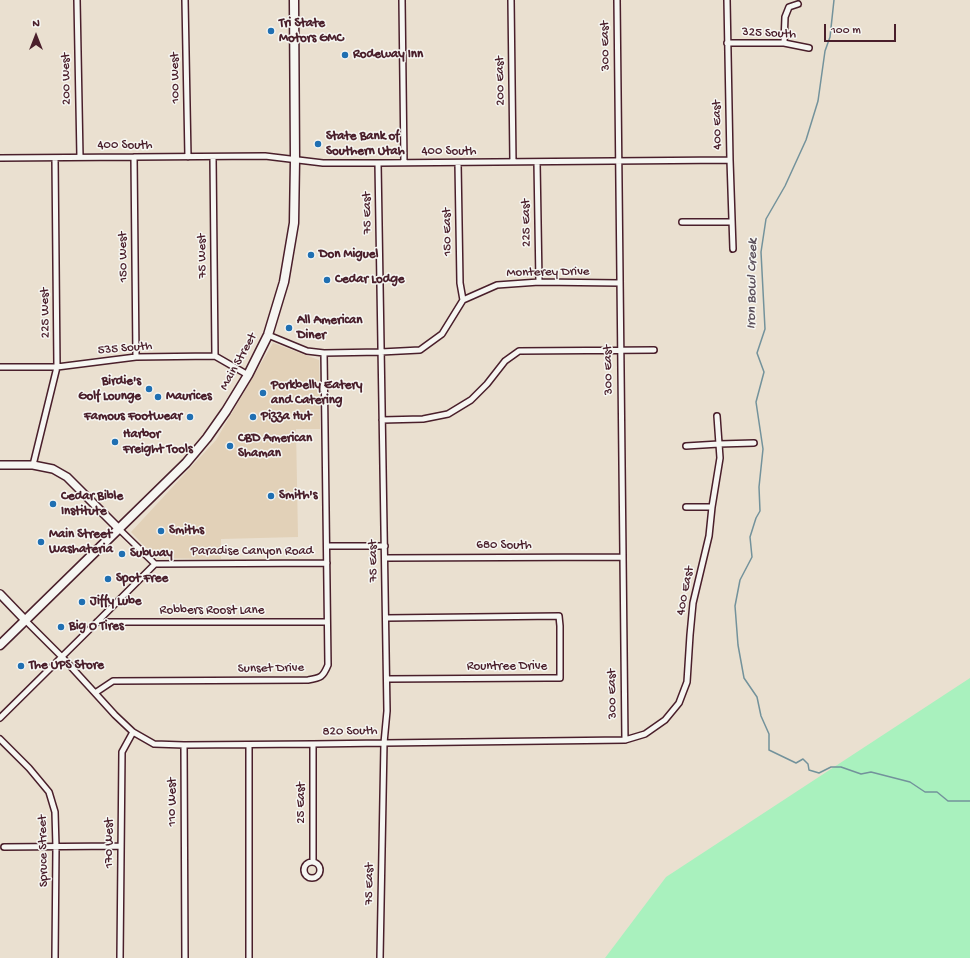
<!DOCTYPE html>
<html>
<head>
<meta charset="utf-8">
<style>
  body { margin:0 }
  #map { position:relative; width:970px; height:958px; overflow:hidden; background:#eae0d0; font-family:"Gochi Hand",sans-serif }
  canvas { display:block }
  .north { position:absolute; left:16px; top:16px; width:40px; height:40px; -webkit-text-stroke:3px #f6f6f2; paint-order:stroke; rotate:0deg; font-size:11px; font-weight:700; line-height:16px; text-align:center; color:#4a1f2b }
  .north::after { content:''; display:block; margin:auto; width:14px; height:18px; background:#4a1f2b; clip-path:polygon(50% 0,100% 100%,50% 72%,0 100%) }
  .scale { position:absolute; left:824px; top:24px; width:72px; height:18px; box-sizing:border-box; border:2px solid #4a1f2b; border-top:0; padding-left:5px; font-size:12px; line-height:14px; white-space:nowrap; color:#4a1f2b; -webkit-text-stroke:3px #f6f6f2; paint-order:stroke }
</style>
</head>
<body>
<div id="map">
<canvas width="970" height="958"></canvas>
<div class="north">N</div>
<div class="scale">100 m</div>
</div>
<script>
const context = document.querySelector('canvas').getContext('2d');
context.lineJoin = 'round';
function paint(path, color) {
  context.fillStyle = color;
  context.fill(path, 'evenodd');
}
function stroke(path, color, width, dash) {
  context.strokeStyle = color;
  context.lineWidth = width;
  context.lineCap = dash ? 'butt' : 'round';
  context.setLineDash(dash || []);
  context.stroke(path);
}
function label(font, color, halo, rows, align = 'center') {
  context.font = font + ' "Gochi Hand",sans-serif';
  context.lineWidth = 3;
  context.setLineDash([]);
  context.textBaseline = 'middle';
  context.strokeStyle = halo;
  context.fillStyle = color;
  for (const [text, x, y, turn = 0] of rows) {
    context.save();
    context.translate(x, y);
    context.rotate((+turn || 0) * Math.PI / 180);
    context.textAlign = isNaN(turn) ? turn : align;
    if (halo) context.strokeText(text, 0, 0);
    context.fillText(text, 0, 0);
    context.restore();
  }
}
paint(new Path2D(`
  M273 343 319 360 320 429H296L298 537 221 539V559L156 558 131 532 216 440Z`), '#e2d1b8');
paint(new Path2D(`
  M970 678V958H605L666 877Z`), '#a9f1be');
stroke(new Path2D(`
  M834 0 830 37 825 51 818 101 806 140 785 186 766 219 761 252 765 329 757 353 764 372 756 402 763 449 759 487 760 511 756 518 750 537 752 557 740 580 735 606 738 645 744 678 757 697 761 716 769 734V750L796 763 803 759 808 764 809 770 819 773 831 767H841L861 774 871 772 910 782 925 792H937L948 801H970`), '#73929b', 1.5);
const street = new Path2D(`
  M77 0 80 157
  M185 0 188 157
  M402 0 404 163
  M511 0 513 162
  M617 0 625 740
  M727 0 730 160 733 249
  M727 43H784L809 48
  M784 43 785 17 789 7 798 4
  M134 157 136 357
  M213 157 215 356
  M0 158 134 157 265 156 323 163H378L730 160
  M537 162 539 282
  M378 163 387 711 384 743 380 958
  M458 163 460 283 463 300
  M682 222H731
  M268 335 307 351 324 353 381 352 420 350 442 334 463 300 497 285 539 282 620 283
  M0 367H57L136 357 215 356 248 375
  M382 420 423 419 448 414 471 400 487 384 505 361 519 351 654 350
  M686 446 719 444 754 443
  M33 465 57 367 55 158
  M686 507H712
  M119 529 155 564
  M327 546H385
  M385 558 623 557
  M386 618 559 616 560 626V678H547L387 679
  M25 620 62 657 95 693 113 681 308 680C321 678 323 677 328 665L324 353
  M97 622H327
  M95 693 115 715 133 732 154 744 184 745 313 744 384 743 625 740 645 734 665 720 679 703 687 682 690 635 693 603 709 536 712 507 720 458 717 416
  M0 718 97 622 155 564 327 563
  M0 739 29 768 49 792 55 812 56 847 55 958
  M184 745 185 958
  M4 847 121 846
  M304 870a8 8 0 1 1 16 0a8 8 0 1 1-16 0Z
  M313 862V744
  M120 958 122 752 133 732
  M249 958V745`);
const secondary = new Path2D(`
  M0 465H33L53 469 67 477 119 529
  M0 594 25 620`);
const primary = new Path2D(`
  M0 645 186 463 207 438 226 411 248 375 268 335 284 282 294 223 295 160 294 0`);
stroke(street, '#4a1f2b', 8);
stroke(secondary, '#4a1f2b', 10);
stroke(primary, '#4a1f2b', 11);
stroke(street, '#f6f6f2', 5);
stroke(secondary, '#f6f6f2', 7);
stroke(primary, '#f6f6f2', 8);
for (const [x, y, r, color] of [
  [271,31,4,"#1f6fb2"],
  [345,55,4,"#1f6fb2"],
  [318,144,4,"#1f6fb2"],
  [311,255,4,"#1f6fb2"],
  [327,280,4,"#1f6fb2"],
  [289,328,4,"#1f6fb2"],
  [149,389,4,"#1f6fb2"],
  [263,393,4,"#1f6fb2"],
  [158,397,4,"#1f6fb2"],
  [190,417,4,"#1f6fb2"],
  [253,417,4,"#1f6fb2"],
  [115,442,4,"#1f6fb2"],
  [230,446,4,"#1f6fb2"],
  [271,496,4,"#1f6fb2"],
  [53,504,4,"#1f6fb2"],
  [161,531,4,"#1f6fb2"],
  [41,542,4,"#1f6fb2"],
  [122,554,4,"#1f6fb2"],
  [108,579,4,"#1f6fb2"],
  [82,602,4,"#1f6fb2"],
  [61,627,4,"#1f6fb2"],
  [21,666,4,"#1f6fb2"]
]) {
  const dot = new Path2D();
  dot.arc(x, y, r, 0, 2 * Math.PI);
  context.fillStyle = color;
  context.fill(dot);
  stroke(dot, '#f6f6f2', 1.5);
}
label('bold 13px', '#4a1f2b', '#f6f6f2', [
  ["Tri State",279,24],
  ["Motors GMC",279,39],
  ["Rodeway Inn",353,55],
  ["State Bank of",326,137],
  ["Southern Utah",326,152],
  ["Don Miguel",319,255],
  ["Cedar Lodge",335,280],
  ["All American",297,321],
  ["Diner",297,336],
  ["Birdie's",141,382,"right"],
  ["Golf Lounge",141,397,"right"],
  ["Porkbelly Eatery",271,386],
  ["and Catering",271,401],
  ["Maurices",166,397],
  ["Famous Footwear",182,417,"right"],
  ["Pizza Hut",261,417],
  ["Harbor",123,435],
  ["Freight Tools",123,450],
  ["CBD American",238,439],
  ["Shaman",238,454],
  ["Smith's",279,496],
  ["Cedar Bible",61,497],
  ["Institute",61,512],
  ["Smiths",169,531],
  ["Main Street",49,535],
  ["Washateria",49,550],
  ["Subway",130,554],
  ["Spot Free",116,579],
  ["Jiffy Lube",90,602],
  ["Big O Tires",69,627],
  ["The UPS Store",29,666]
], 'left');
label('13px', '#4a1f2b', '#f6f6f2', [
  ["325 South",769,34,3],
  ["300 East",606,46,-91],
  ["100 West",176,78,-91],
  ["200 West",67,79,-91],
  ["200 East",501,81,-91],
  ["400 East",718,125,-91],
  ["400 South",125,146],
  ["400 South",449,152],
  ["75 East",368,213,-91],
  ["225 East",527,223,-91],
  ["150 East",448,232,-91],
  ["75 West",203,256,-91],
  ["150 West",124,257,-91],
  ["Monterey Drive",548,273,-1],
  ["225 West",46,313,-91],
  ["535 South",125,349,-5],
  ["Main Street",239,362,-61],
  ["300 East",609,370,-91],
  ["680 South",504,546],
  ["Paradise Canyon Road",252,552],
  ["75 East",374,561,-91],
  ["400 East",686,591,-79],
  ["Robbers Roost Lane",212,611],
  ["Rountree Drive",507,667],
  ["Sunset Drive",271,669,-1],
  ["300 East",613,694,-91],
  ["820 South",350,732,-1],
  ["110 West",173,802,-90],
  ["25 East",302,803,-90],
  ["170 West",110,843,-90],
  ["Spruce Street",44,851,-91],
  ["75 East",370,884,-89]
]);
label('italic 14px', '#5b4f5a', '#f6f6f2', [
  ["Iron Bowl Creek",753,284,-89]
]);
</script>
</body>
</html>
